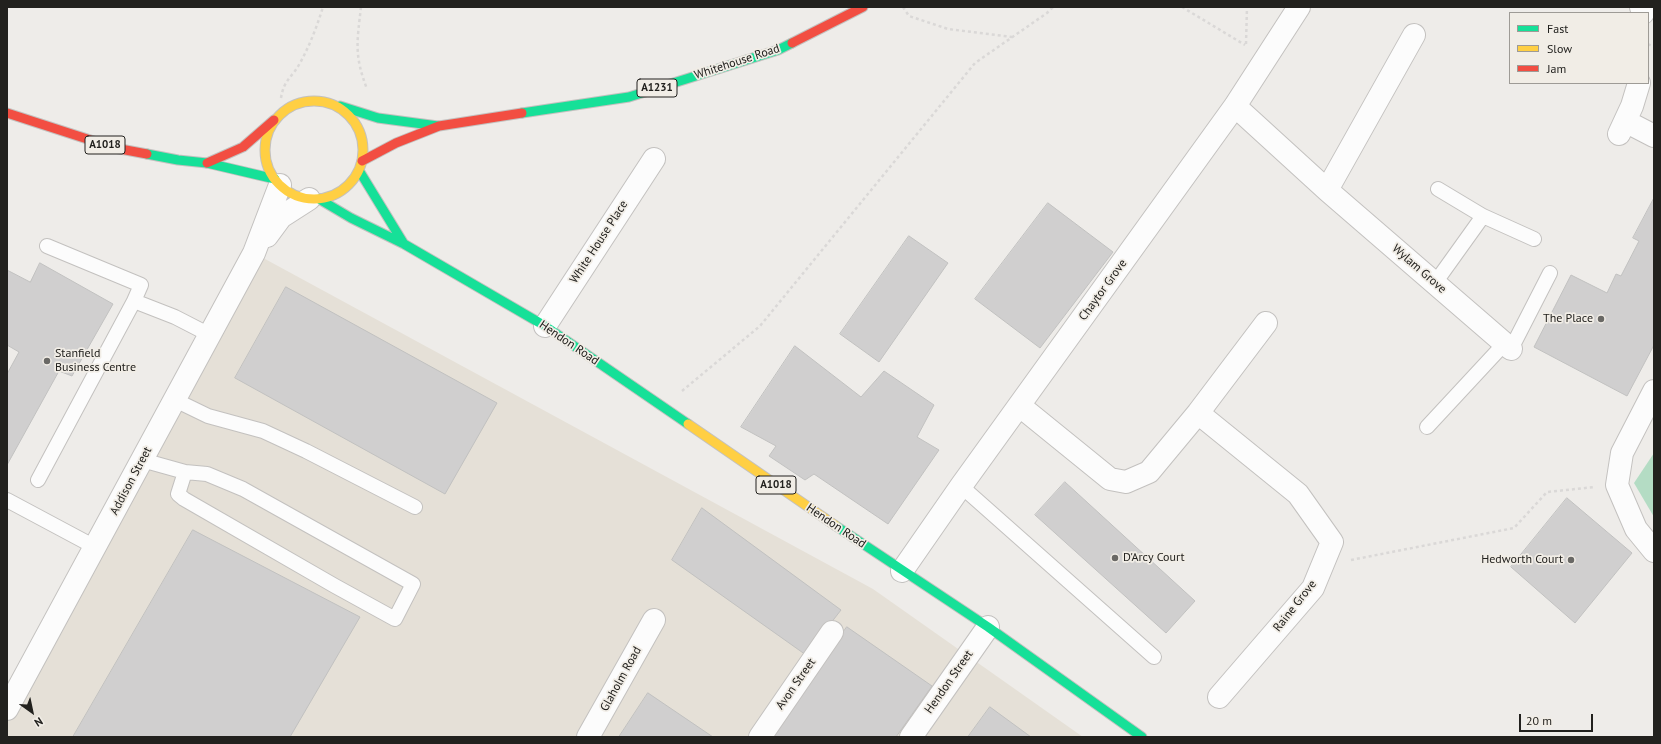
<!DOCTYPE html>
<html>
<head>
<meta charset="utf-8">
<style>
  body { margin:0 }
  #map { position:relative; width:1661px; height:744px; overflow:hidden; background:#eeece9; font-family:"PT Sans",sans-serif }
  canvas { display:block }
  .frame { position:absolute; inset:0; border:8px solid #22211e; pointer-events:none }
  .legend { position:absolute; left:1509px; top:12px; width:140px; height:72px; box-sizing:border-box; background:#f1ede6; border:1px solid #9e9b96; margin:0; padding:5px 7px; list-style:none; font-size:12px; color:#22211e }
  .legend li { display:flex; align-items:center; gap:8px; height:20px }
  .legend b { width:20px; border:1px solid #9e9b96 }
  .north { position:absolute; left:12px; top:692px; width:40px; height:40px; -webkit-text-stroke:3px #f1ede6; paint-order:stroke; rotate:147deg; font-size:11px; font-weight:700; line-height:16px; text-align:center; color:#22211e }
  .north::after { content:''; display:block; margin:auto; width:14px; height:18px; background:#22211e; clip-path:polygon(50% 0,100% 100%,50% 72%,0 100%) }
  .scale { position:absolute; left:1519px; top:714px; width:74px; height:18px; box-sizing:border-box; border:2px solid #22211e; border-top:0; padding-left:5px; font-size:12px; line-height:14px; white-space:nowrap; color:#22211e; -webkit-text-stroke:3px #f1ede6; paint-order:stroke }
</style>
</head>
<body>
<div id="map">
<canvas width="1661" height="744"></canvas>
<div class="frame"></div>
<ul class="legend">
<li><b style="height:5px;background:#16e098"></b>Fast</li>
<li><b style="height:5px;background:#ffcf43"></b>Slow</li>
<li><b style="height:5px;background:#f24e42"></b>Jam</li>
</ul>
<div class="north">N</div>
<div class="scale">20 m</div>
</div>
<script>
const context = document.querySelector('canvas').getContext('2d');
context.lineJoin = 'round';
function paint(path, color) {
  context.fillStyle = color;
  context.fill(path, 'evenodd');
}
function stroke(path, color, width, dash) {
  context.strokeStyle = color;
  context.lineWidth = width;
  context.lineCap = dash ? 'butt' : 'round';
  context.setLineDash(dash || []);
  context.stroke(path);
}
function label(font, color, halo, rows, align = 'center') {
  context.font = font + ' "PT Sans",sans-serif';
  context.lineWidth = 3.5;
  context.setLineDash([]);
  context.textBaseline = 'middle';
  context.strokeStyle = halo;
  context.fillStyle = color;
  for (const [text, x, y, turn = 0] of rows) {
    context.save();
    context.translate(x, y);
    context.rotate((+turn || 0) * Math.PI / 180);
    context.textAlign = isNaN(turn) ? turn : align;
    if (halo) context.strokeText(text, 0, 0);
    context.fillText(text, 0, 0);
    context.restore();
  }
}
paint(new Path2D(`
  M254 253 873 589 1083 737H7V708Z`), '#e5e0d7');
paint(new Path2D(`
  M1654 453V517L1634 483Z`), '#b4dcc4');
const building = new Path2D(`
  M1654 198V345L1627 396 1534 347 1571 275 1607 293 1616 274 1621 276 1639 241 1633 238Z
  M1048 203 1113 252 1040 348 975 299Z
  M909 236 948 263 879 362 840 334Z
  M40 263 113 304 72 376 59 371 7 465V374L19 352 7 345V270L30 282Z
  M286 287 497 403 445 494 235 378Z
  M795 346 861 397 884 371 934 405 917 437 939 450 888 524 814 474 805 480 769 456 776 446 741 427Z
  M1065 482 1195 601 1166 633 1035 515Z
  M1567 498 1632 553 1575 623 1511 567Z
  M702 508 841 610 806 655 672 560Z
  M193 530 360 617 290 737H73Z
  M847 627 932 686 896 737H770Z
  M648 693 713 737H619Z
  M990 707 1031 737H968Z`);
paint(building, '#d0cfcf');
stroke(building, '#c1c1c0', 1);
const lane = new Path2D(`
  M1438 189 1483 216 1534 239
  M47 246 141 285 134 301
  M1435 283 1483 216
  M1511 349 1550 273
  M175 400 208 416 263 431 306 451 415 507
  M1427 427 1505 343
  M142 460 185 472 207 474 243 489 413 584 395 619 335 586 184 499 178 494 185 472
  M38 480 134 301 175 317 210 335
  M961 486 1154 657
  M7 500 95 547`);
const street = new Path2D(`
  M1641 7 1643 13
  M1235 106 1327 190 1511 349
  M1625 121 1654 136
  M1619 134 1632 106 1639 83
  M1327 190 1414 35
  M267 236 281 217 309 199
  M545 326 654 159
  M1654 391 1622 453 1617 485 1636 529 1654 551
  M1020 406 1110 479 1126 482 1149 472 1198 413 1266 323
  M1198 413 1298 494 1332 542 1313 588 1219 697
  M902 571 961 486 1235 106 1299 7
  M7 709 254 253 280 185
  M588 737 654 620
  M760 737 832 632
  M911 737 988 627`);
const fast = new Path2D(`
  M340 106 378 118 438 126
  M522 113 629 97 778 50 792 43
  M147 154 178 160 207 163 275 179
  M360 172 404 244
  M319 199 351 218 404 244 545 326 688 424
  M836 526 988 627 1142 737`);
const slow = new Path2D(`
  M265 150a49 49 0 1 1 98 0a49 49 0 1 1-98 0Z
  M688 424 836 526`);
const jam = new Path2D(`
  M792 43 863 7
  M7 113 115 148 147 154
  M362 161 396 143 439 126 522 113
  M207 163 243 147 274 120`);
stroke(lane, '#c3c1bf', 16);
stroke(street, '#c3c1bf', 24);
stroke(fast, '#c3c1bf', 11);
stroke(slow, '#c3c1bf', 11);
stroke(jam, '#c3c1bf', 11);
stroke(new Path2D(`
  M361 7C357 42 354 55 367 89
  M903 7 909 16 948 29 1012 37
  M1182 7 1245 45
  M1246 44 1247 7
  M1648 44 1654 47
  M281 98C284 79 292 78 300 63 310 45 317 26 323 7
  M682 391 760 326 975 63 1047 13 1053 7
  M1351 560 1514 528 1547 492 1595 487`), '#dad8d7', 2.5, [3, 3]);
stroke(lane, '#fcfcfc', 14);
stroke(street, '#fcfcfc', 22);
stroke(fast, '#16e098', 9);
stroke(slow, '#ffcf43', 9);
stroke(jam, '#f24e42', 9);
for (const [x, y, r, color] of [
  [1601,319,4,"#696865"],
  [47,361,4,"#696865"],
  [1115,558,4,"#696865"],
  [1571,560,4,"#696865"]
]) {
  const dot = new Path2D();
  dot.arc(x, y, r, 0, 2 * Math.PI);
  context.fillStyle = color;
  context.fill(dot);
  stroke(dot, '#f1ede6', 1.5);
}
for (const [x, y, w] of [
  [657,88,40],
  [105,145,40],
  [776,485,40]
]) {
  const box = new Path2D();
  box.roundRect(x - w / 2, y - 9, w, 18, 3);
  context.fillStyle = '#f1ede6';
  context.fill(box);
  stroke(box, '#22211e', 1);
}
label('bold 11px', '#22211e', null, [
  ["A1231",657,88],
  ["A1018",105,145],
  ["A1018",776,485]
]);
label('12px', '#22211e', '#f1ede6', [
  ["Whitehouse Road",737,62,-18],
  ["White House Place",599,242,-57],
  ["Wylam Grove",1419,269,41],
  ["Chaytor Grove",1103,290,-54],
  ["Hendon Road",569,343,34],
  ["Addison Street",131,481,-62],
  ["Hendon Road",836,526,34],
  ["Raine Grove",1295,606,-52],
  ["Glaholm Road",621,679,-61],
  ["Hendon Street",949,682,-55],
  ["Avon Street",796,684,-55]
]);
label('12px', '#22211e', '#f1ede6', [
  ["The Place",1593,319],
  ["Stanfield",55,354,"left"],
  ["Business Centre",55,368,"left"],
  ["D'Arcy Court",1123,558,"left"],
  ["Hedworth Court",1563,560]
], 'right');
</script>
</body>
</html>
